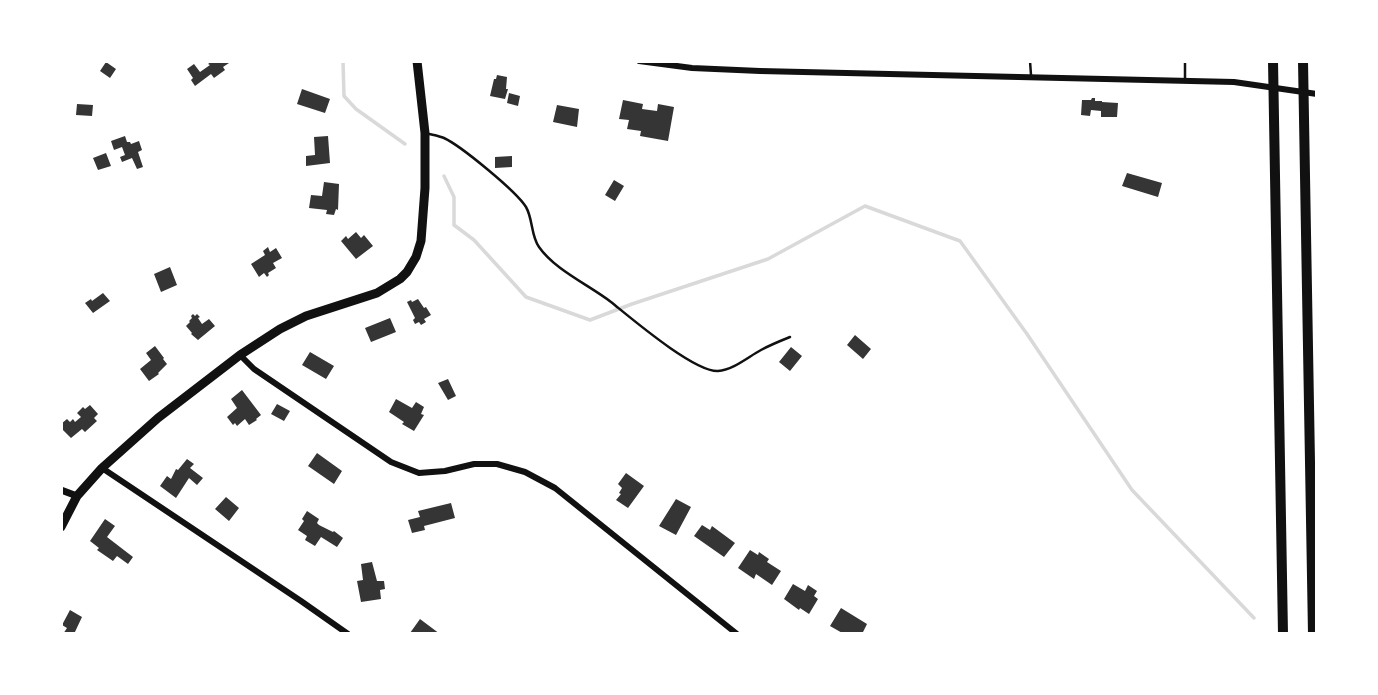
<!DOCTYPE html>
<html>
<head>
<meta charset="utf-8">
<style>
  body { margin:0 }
  #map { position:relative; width:1378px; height:695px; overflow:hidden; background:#fff; font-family:"Noto Sans",sans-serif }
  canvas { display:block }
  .frame { position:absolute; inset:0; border:63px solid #fff; pointer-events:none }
</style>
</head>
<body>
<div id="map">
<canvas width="1378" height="695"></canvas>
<div class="frame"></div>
</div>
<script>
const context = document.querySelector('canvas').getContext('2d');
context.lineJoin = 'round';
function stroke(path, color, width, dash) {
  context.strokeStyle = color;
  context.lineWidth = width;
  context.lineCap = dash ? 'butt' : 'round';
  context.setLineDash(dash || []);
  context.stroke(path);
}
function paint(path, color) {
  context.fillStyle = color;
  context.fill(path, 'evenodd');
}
stroke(new Path2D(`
  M343 61 344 96 356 109 405 144
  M444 176 454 197V225L474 240 526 297 590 320 632 304 768 259 865 206 960 241 1027 334 1132 490 1254 618`), '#d9d9d9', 3.5);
paint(new Path2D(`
  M212 61H232L223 67 225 70 214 78 211 74 195 86 191 80 193 78 187 69 194 64 200 72 210 65 208 64Z
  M106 62 116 69 110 78 100 71Z
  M497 75 507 77 506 89H508L505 99 490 96 494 79H496Z
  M302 89 330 99 325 113 297 104Z
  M509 93 520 96 518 106 507 103Z
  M1092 98H1095V101H1102V102L1118 103 1117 117H1101V111L1091 110 1090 116 1081 115 1082 100H1091Z
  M623 100 643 104 642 109 657 111 658 104 674 107 668 141 640 136 641 131 627 129 629 120 619 119Z
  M77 104 93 105 92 116 76 115Z
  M557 105 579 109 577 127 553 122Z
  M125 136 127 142H130L131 144 139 141 142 150 138 152 143 167 137 169 132 158 122 162 120 157 125 155 122 147 114 150 111 141Z
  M328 136 330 163 306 166V156L315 155 314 137Z
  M106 153 111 166 98 170 93 158Z
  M512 156V167L495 168V157Z
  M1127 173 1162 183 1158 197 1122 186Z
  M614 180 624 186 615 201 605 195Z
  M324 182 339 184 338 210 336 209 334 215 326 214 327 210 309 208 311 195 322 196Z
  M356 232 361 238 364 235 373 246 356 259 341 241 346 236 348 239Z
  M268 247 270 252 276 248 282 258 273 263 276 268 268 273 269 275 267 277 264 273 259 277 251 264 265 255 263 251Z
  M170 267 177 285 161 292 154 274Z
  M103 293 110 301 93 313 85 303 91 299 92 301Z
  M418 299 424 308 426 307 431 315 424 319 426 322 421 325 419 322 415 324 413 320 415 318 407 302 411 300 412 302Z
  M193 314 195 316 197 314 200 317 198 318 202 324 209 319 215 326 198 340 191 334 192 333 186 326 190 322 189 321 192 318 191 316Z
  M390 318 396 332 371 342 365 328Z
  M855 335 871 349 863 359 847 345Z
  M155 346 164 358 163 359 167 364 158 373 159 374 149 381 140 369 151 360 146 353Z
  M791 347 802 356 790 371 779 362Z
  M310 352 334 366 326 379 302 365Z
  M448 379 456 396 448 400 438 383Z
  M242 390 261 415 256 419 257 420 249 425 245 419 237 426 235 423 233 425 227 417 237 408 231 399Z
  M396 399 412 408 416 402 424 407 421 414 424 415 414 431 402 424 404 422 389 412Z
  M277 404 290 411 284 421 271 414Z
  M90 405 98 414 94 418 97 421 85 432 82 429 71 438 61 428V424L67 419 70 422 73 419 75 422 81 417 77 413 83 407 85 409Z
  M317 453 342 471 334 484 308 466Z
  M187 459 194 464 190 468 203 478 197 485 189 478 176 498 160 486 167 476 171 479 176 469 178 470Z
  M626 473 644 486 628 508 616 500 621 494 619 493 622 488 618 484Z
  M226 497 239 508 229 521 215 509Z
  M676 499 691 507 676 535 659 526Z
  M451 503 455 518 424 526 425 530 412 533 408 520 420 517 418 511Z
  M307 511 319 519 317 523 319 525 333 532 334 531 343 538 337 547 321 537 315 546 305 540 307 536 298 530 304 521 302 519Z
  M105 519 115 526 107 537 133 557 128 564 117 556 113 561 97 550 99 548 90 541Z
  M702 525 710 530 712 526 735 543 724 557 694 536Z
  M750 550 758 555 759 552 769 559 767 562 781 571 772 585 756 574 754 579 738 568Z
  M372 562 377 581H384L385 589 380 590 381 599 361 602 357 581 363 580 361 564Z
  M793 584 805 591 808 585 817 591 814 596 818 599 809 614 800 608 799 610 784 599Z
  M841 608 867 624 862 634H844L830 626Z
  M70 610 82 617 74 634H63L67 628 62 625Z
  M420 619 440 634 410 633Z`), '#353535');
stroke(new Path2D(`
  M1030 61 1031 75
  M1185 79V61
  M429 134C433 135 439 136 444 138 461 146 516 191 526 207 533 219 531 236 539 247 555 270 589 285 611 302 631 318 694 372 718 371 733 370 748 357 761 350 770 345 780 341 790 337`), '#111', 2.5);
stroke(new Path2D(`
  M639 61 692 68 760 71 1234 82 1317 94
  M240 355 254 369 391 462 419 473 445 471 474 464H497L525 472 555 488 737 634
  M102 468 301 601 348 634`), '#111', 6);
stroke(new Path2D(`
  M61 490 77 496`), '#111', 7);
stroke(new Path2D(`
  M61 527 77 496 102 468 158 418 240 355 280 329 306 316 377 293 400 279 407 272 416 257 421 241 425 188V133L417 61`), '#111', 9);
stroke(new Path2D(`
  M1273 61 1283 634
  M1303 61 1313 634`), '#111', 10);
</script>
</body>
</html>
